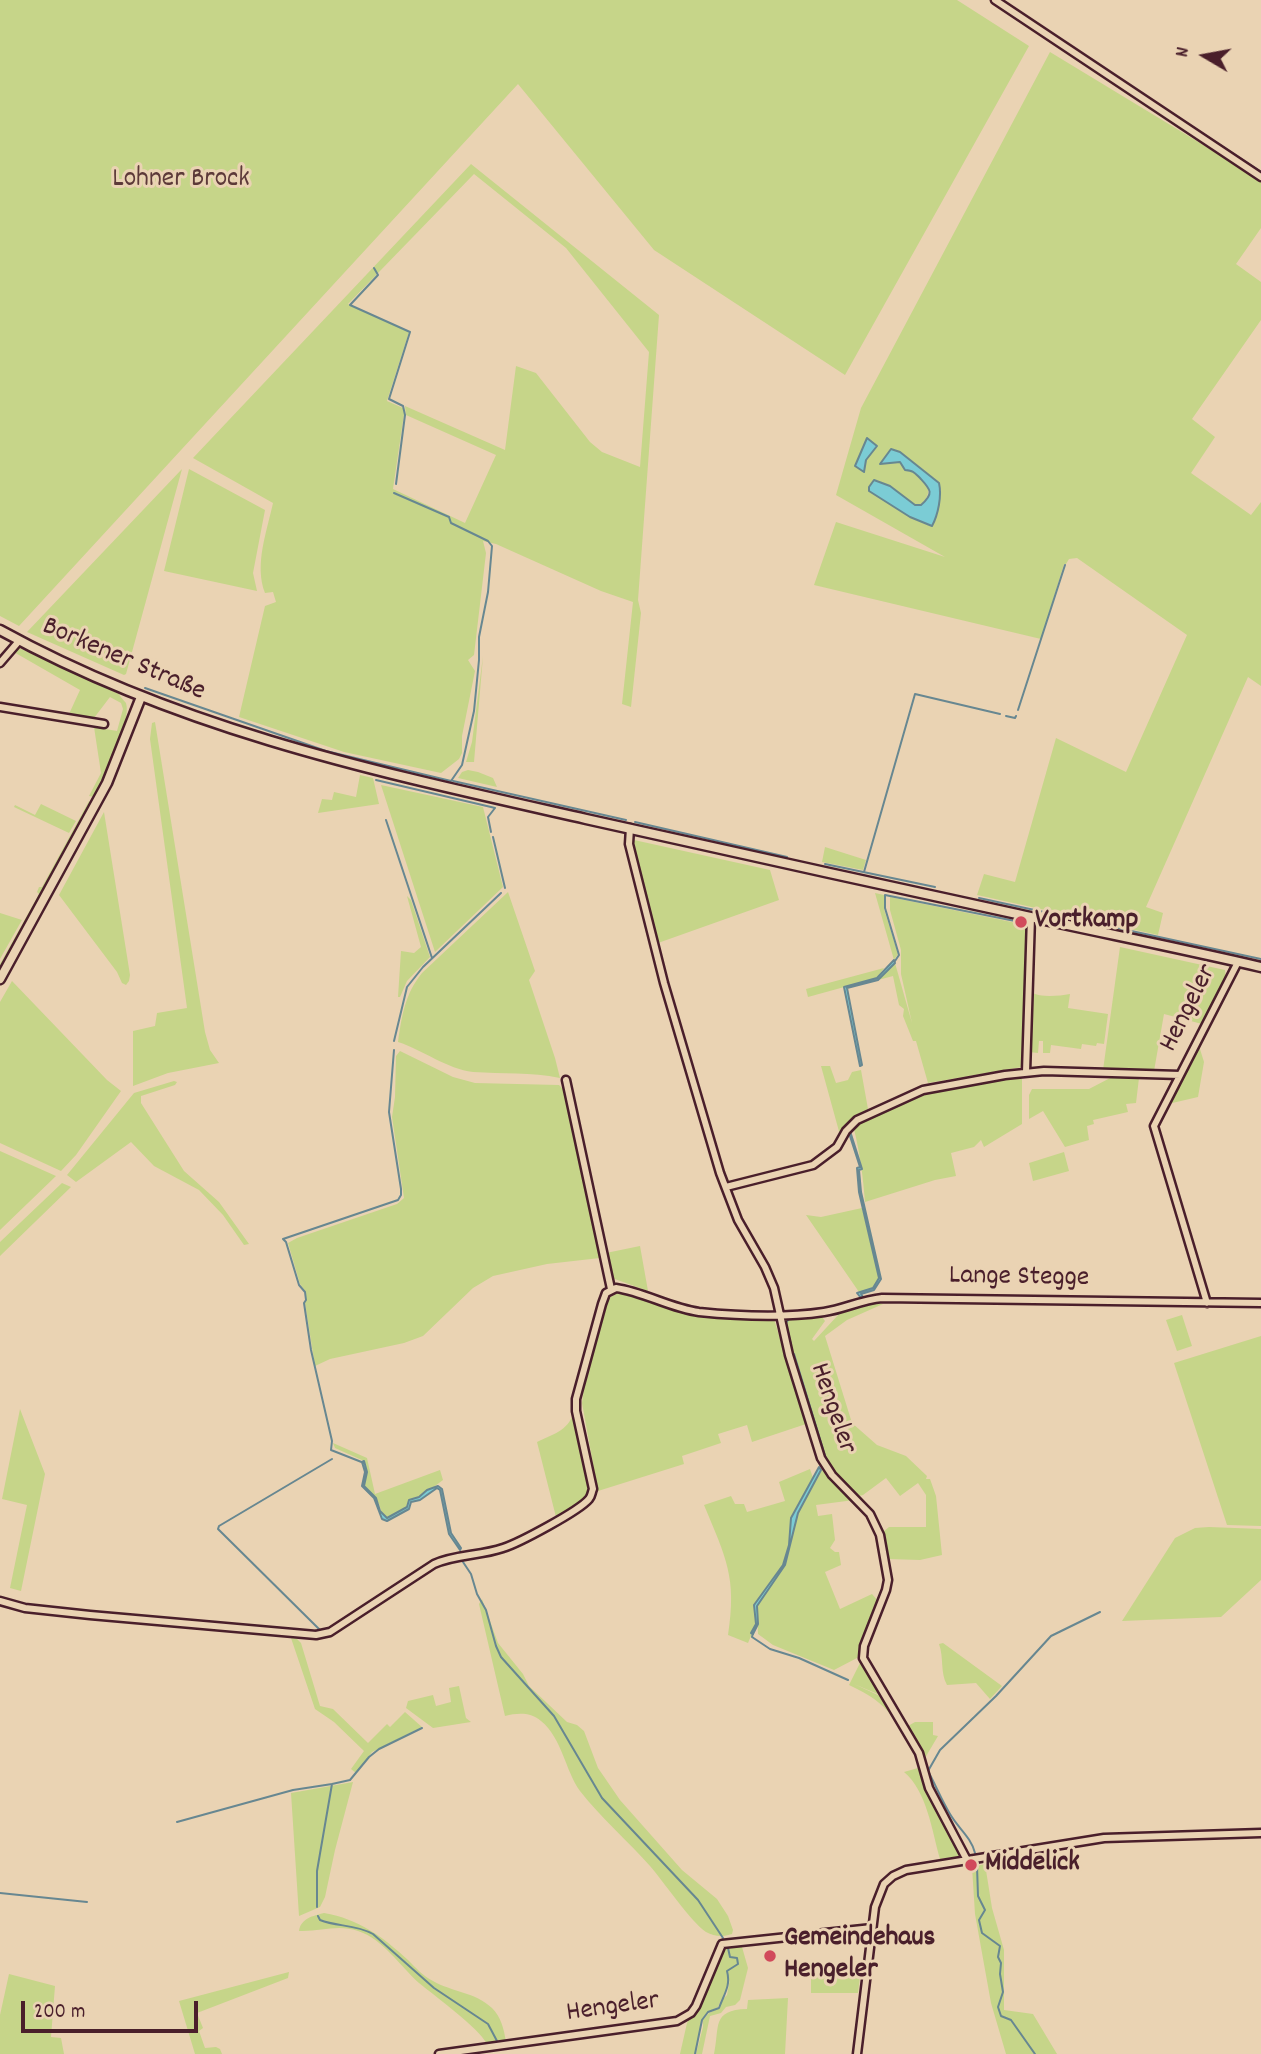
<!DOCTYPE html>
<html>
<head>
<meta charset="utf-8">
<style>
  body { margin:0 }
  #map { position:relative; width:1261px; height:2054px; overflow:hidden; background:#ead3b3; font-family:Dekko,sans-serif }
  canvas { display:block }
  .north { position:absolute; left:1170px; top:21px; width:70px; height:70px; -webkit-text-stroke:5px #ead3b3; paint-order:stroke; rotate:280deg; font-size:19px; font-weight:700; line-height:28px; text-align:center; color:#4a1f2b }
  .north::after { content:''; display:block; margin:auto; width:24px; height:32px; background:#4a1f2b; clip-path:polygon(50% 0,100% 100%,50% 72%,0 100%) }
  .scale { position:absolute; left:21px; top:2001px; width:177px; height:32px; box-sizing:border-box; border:4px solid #4a1f2b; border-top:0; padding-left:9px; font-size:21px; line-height:24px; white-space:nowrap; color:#4a1f2b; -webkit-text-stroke:5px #ead3b3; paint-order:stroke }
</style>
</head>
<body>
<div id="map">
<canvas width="1261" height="2054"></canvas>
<div class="north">N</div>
<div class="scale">200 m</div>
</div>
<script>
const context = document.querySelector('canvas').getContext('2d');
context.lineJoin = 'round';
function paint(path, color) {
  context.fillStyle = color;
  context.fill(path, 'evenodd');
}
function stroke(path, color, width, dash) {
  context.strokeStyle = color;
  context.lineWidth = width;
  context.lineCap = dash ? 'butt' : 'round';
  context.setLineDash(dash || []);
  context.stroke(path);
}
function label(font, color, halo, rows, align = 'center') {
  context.font = font + ' Dekko,sans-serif';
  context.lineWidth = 6;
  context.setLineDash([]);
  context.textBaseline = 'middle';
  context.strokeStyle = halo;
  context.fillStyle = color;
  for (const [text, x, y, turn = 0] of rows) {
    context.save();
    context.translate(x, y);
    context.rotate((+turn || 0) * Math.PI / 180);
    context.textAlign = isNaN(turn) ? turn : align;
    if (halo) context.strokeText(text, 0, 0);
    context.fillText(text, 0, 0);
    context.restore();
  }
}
paint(new Path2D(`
  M0 0H957L1029 46 845 375 654 250 518 84 19 626 0 616Z
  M1050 52 1261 180V228L1236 264 1261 282V320L1192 419 1215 437 1191 473 1251 515 1261 502V686L1248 677 1146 907 1163 913 1158 935 977 895 984 874 1015 882 1056 738 1126 772 1187 635 1077 558 1069 559 1066 564H1064L1041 639 814 585 836 522 945 557 836 495 861 408ZM891 449 939 483 941 490 934 524C917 527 886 499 869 491L877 480 894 489 915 505H920C939 490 922 473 904 469L901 462 880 464Z
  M471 164 659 315 638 600 641 613 631 707 622 704 633 602 601 591 496 544 483 541 486 553 474 655 468 660 475 671 462 736V753L459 759 441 773 344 752 239 717 265 606 276 602 273 592 265 593C254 565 267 531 273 503L193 458ZM474 174 566 248 649 352 640 467 602 452 590 442 536 373 516 366 505 450 405 406 406 415 496 455 465 523 393 489 404 414 403 408 387 401 409 332 348 304Z
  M182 469 126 674 124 675 27 632Z
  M189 469 265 510 253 573 257 591 164 571Z
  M19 648 119 694C119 695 125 702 126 703 132 721 103 779 94 797L89 796 101 773 94 727 117 731 123 709 121 703 110 697 94 718 69 714 80 690 12 651Z
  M483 656 474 762H466L472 742Z
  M155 722 205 1032 210 1050 219 1063 168 1073 133 1086V1031L155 1026 157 1013 187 1008 150 739 152 723Z
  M468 770 478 772 493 778 497 787 458 778 462 772Z
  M360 775 373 778 379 804 318 813 322 799 332 800 334 792 356 797Z
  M381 785 483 807 503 887 435 952Z
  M89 801 91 803 0 969V964L39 894 37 892 39 887H42Z
  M41 804 76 821 69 833 14 807 15 805 35 815Z
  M104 812 130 975 129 981 126 985 122 983 117 972 59 895Z
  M634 840 770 870 779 900 658 943 634 857Z
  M825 847 866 860 863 870 822 862Z
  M508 892 535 971 529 980 555 1058 560 1078C531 1072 503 1074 473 1072 447 1069 423 1050 398 1042 402 1015 405 994 422 973Z
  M875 893 884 895V909L898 954 894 960Z
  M407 896 411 900 430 957 407 981 400 997H398L401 951 414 953 421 947Z
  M890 897 1026 925 1022 1067 928 1083 916 1041H913L903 1016 904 1009 899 1005 893 976 878 980 895 963 912 1023 901 974V950L890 910Z
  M0 913 22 920 0 959Z
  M1120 947 1225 970 1226 979 1202 1024 1164 1014 1154 1071 1103 1070Z
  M884 968 877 978 808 997 806 989Z
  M12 981 107 1080 121 1091 76 1155 61 1171 0 1143V1002Z
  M1031 992C1041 998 1058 996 1070 994L1068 1008 1108 1014 1104 1044 1097 1043 1096 1046 1082 1044 1081 1049 1051 1045 1050 1053H1043V1041H1039L1038 1053 1029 1052Z
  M1199 1046 1204 1062 1198 1097 1168 1104Z
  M400 1051 453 1077 475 1083 559 1085 564 1090 600 1258 547 1264 493 1276 473 1288 423 1336 404 1343 330 1359 315 1366 305 1303 306 1292 300 1284 288 1243 297 1238 397 1204 404 1198 392 1117 395 1097 396 1056Z
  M821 1066H830L836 1083 848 1080 852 1072 861 1070 868 1109 858 1114 840 1135Z
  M1022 1076V1124L984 1147 981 1140 974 1147 951 1153 956 1176 935 1180 865 1202C863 1176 860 1154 854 1129L860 1123 931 1091Z
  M1112 1077 1139 1078 1136 1103 1126 1104 1128 1112 1093 1120 1094 1124 1087 1126 1089 1140 1065 1147 1043 1111 1029 1119V1095L1032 1089H1089Z
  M174 1081 177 1082 175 1085 141 1096V1103L184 1171 219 1202 249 1244 244 1245 223 1215 199 1190 154 1166 131 1142 76 1182 67 1175 134 1093Z
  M0 1151 56 1176 0 1230Z
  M1064 1152 1069 1171 1033 1181 1029 1163Z
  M62 1183 71 1187 0 1256V1242Z
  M862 1208 879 1278 873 1288 859 1292 806 1215 821 1217Z
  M640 1246 648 1291 612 1278 606 1253Z
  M618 1293 689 1313 774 1319 806 1424 752 1442 747 1425 718 1434 721 1443 682 1456 684 1464 598 1491 582 1403 586 1375 609 1298Z
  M868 1303 883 1304 847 1320 825 1336 852 1423 877 1445 906 1456 927 1476 926 1479H930L936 1496 942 1555 920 1560 888 1559 883 1532 889 1527H926V1495L918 1483 900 1496 886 1478 863 1495 859 1496 830 1469 784 1324 788 1318 822 1317 825 1321 812 1339 814 1341 839 1314Z
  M1182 1315 1192 1346 1177 1351 1166 1320Z
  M1261 1336V1526L1227 1525 1174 1363Z
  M20 1409 45 1474 21 1591 10 1588 27 1505 2 1499Z
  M573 1414 588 1490 585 1499 556 1517 537 1442C551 1435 568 1431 573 1414Z
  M333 1443 367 1458 375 1494 440 1470 443 1480 423 1495 409 1500 407 1507 387 1519 383 1517 379 1504 364 1486 367 1472 364 1461 335 1448Z
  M820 1468 854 1500 816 1505 818 1516 832 1514 835 1540 830 1548 835 1552H839L841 1565 825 1572 840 1609 872 1594 879 1602 857 1658 834 1670 773 1645 758 1634 757 1606 785 1565 798 1513Z
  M810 1469 813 1478 791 1518 789 1545 783 1565 754 1605 756 1624 748 1643 728 1635C737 1577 726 1558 704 1505L731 1496 735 1504H744L747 1512 785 1501 779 1482Z
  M1209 1527 1261 1529V1580L1221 1617 1122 1621 1175 1538 1195 1528Z
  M482 1599 498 1643 523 1674 529 1686 567 1722 577 1725 584 1731 598 1768 620 1800 682 1870 717 1899 728 1916 733 1930 732 1934C723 1937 715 1937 706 1932 691 1922 664 1882 650 1866 628 1841 601 1818 580 1791 565 1770 562 1738 541 1721 530 1712 518 1713 505 1716L479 1604Z
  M291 1638 297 1639 301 1643 320 1706 333 1709 368 1743 387 1724 390 1727 405 1712 422 1727 372 1752 356 1773 351 1769 364 1751 334 1722 315 1709Z
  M943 1643 1002 1686 990 1699 976 1683 947 1685C940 1673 944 1657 939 1644Z
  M860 1663 880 1695 854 1684 880 1696 897 1721 916 1758C894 1719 892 1705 849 1685Z
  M459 1686 466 1718 471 1722 433 1728 406 1708 408 1701 433 1695 436 1706 451 1702 449 1688Z
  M915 1722H933V1735L938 1736 925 1758 908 1726Z
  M918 1768 930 1800 960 1846V1856L940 1859C932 1831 927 1791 904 1772Z
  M353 1782 335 1850 325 1897 320 1907 299 1916 291 1793Z
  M985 1864 992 1908 1004 1950V2010L1033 2014 1057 2054H1006L991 2003 975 1914 972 1867Z
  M324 1913C359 1919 383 1937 408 1960 416 1968 423 1976 433 1981 452 1992 475 1992 492 2008 501 2017 504 2029 506 2042L487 2044C478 2027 436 1997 419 1983 400 1966 383 1939 358 1931 337 1924 320 1932 299 1931 301 1918 313 1916 324 1913Z
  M735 1944 742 1947 748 1968 740 2000 735 2005 726 2007 721 2013 710 2016 702 2054H696L703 2027V2020L709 2013 719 2008 722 2000 727 1995 730 1979C727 1990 722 1997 718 2007L708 2012 702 2019 695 2054H680L687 2023 714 1977 721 1947Z
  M862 1961 858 1993H811V1965Z
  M289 1972 288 1978 197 2013 203 2028 199 2031 205 2048 216 2047 220 2049 222 2054H195L179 2001Z
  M9 1974 55 1986 51 2037 61 2038 64 2054H0V2015Z
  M788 1998 785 2054H714C720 2027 711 2010 747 2009L748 2000Z`), '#c6d589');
const water = new Path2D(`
  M867 438 877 446 866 460 864 472 855 466Z
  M891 449 900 452 939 483C942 496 938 515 932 526L910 517 869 491V487L874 480 890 486 915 505H921C935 493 930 489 920 478 914 472 914 471 905 470L900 462 880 464Z
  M894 960 895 963 878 980 847 988 860 1055 862 1065 860 1066 844 987 877 978Z
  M850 1131 862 1169 859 1170 861 1192 881 1279 874 1290 861 1294 863 1297 861 1298 857 1293 873 1288 879 1278 859 1192 857 1168 860 1167 849 1133Z
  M364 1461 367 1472 364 1486 376 1498 380 1511 387 1518 407 1507 409 1500 419 1497 427 1490 438 1486 442 1489 451 1533 461 1548 460 1550 449 1534 440 1490 437 1488 420 1500 411 1502 409 1509 387 1521 382 1519 374 1498 362 1486 365 1472 362 1462Z
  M819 1467 821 1470 798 1513 785 1565 757 1606 758 1624 753 1634 751 1633 756 1624 754 1605 783 1565 789 1545 791 1518Z`);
paint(water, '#7bccd5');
stroke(water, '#678791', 2);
stroke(new Path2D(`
  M1059 39 1261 172
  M374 268 378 275 350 305 410 332 389 399 403 406 405 415 396 484
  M145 688 326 751 451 781 462 765 474 711 479 660V637L488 592 492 546 488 541 451 523 449 517 394 493
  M1018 710 1065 565
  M1006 716 1015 718 1016 716
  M376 780 491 807 495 808 488 817 491 832
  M453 781 626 820
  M386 820 432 958
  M635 822 787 857
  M493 837 505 888
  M825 864 935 887
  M864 872 915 694 1000 714
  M979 898 1261 959
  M895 961 899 955 885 908V895L1025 923
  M394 1041 407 987 423 967 501 893
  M831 1314H837L845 1310
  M790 1317 786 1323 791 1345
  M794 1354 826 1459
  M364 1463 331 1450 332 1441 311 1350 304 1303 306 1300 305 1292 299 1285 286 1242 283 1239 398 1200 401 1195V1189L389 1112 394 1050
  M463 1562 471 1574 477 1594 486 1610 496 1646 501 1657 554 1716 602 1798 698 1900 723 1938
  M320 1630 218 1529 219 1526 332 1459
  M753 1633 752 1637 770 1649 799 1658 848 1680
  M928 1771 940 1750 996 1696 1051 1636 1100 1612
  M929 1773C936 1786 942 1801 950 1814 958 1828 971 1837 975 1853
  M177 1822 293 1790 332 1784
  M977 1866 978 1896 985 1910 979 1920 982 1933 1000 1946 998 1957 1001 1963 1000 1974 1003 1992 998 2007 1001 2016 1011 2020 1035 2054
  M0 1893 87 1902
  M317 1907V1871L332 1784 350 1780 369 1757 379 1749 422 1728
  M318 1916 320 1920C337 1927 355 1924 373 1934L434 1988 488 2024 497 2041
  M695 2054 702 2020 708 2012 719 2008C724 1994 731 1986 727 1971L738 1964 737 1958 730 1957 728 1948`), '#678791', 2);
const minor = new Path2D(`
  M995 0 1261 177
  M0 663 19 641
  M0 707 104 724
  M630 828 629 844 664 983 720 1173 738 1220 765 1267 774 1288 789 1355 821 1458 832 1475 870 1514 880 1535 888 1580 886 1590 864 1646 863 1658 919 1753 929 1788 967 1860
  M1026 1072 1031 917
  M566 1080 611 1289
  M726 1187 813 1165 837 1147 846 1131 857 1120 923 1090 1005 1075 1044 1071 1180 1075
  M1207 1303 1154 1126 1238 962
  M0 1601 25 1608 90 1615 316 1635 330 1632 434 1564C456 1554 480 1556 503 1548 519 1543 579 1511 589 1499 592 1495 591 1494 593 1489L576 1411V1399L602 1304 606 1293 616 1288C644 1292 670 1308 699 1312 739 1316 784 1318 824 1312 844 1309 861 1300 882 1298L1261 1303
  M439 2054 677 2021 691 2013 696 2006 722 1944 872 1928
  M857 2054 875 1907 884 1884 893 1876 906 1870 1104 1838 1261 1833`);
const secondary = new Path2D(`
  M0 630C185 732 383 773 586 819 730 851 873 883 1017 914 1098 932 1180 948 1261 967
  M0 979 107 783 141 697`);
stroke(minor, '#4a1f2b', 11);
stroke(secondary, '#4a1f2b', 13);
stroke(minor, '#ead3b3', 6);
stroke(secondary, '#ead3b3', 8);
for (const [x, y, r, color] of [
  [1021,922,7,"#d1495b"],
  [971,1865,7,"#d1495b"],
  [770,1956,7,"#d1495b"]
]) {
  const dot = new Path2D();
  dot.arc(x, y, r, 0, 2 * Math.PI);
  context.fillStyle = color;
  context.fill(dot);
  stroke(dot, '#ead3b3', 2.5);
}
label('28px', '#5d3a39', '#ead3b3', [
  ["Lohner Brock",181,181]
]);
label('28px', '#4a1f2b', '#ead3b3', [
  ["Borkener Straße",123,661,23],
  ["Hengeler",1190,1009,-63],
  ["Lange Stegge",1019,1279,1],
  ["Hengeler",831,1409,71],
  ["Hengeler",613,2009,-8]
]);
label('bold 28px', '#4a1f2b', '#ead3b3', [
  ["Vortkamp",1035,922],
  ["Middelick",985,1865],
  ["Gemeindehaus",784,1940],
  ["Hengeler",784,1972]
], 'left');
</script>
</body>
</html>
